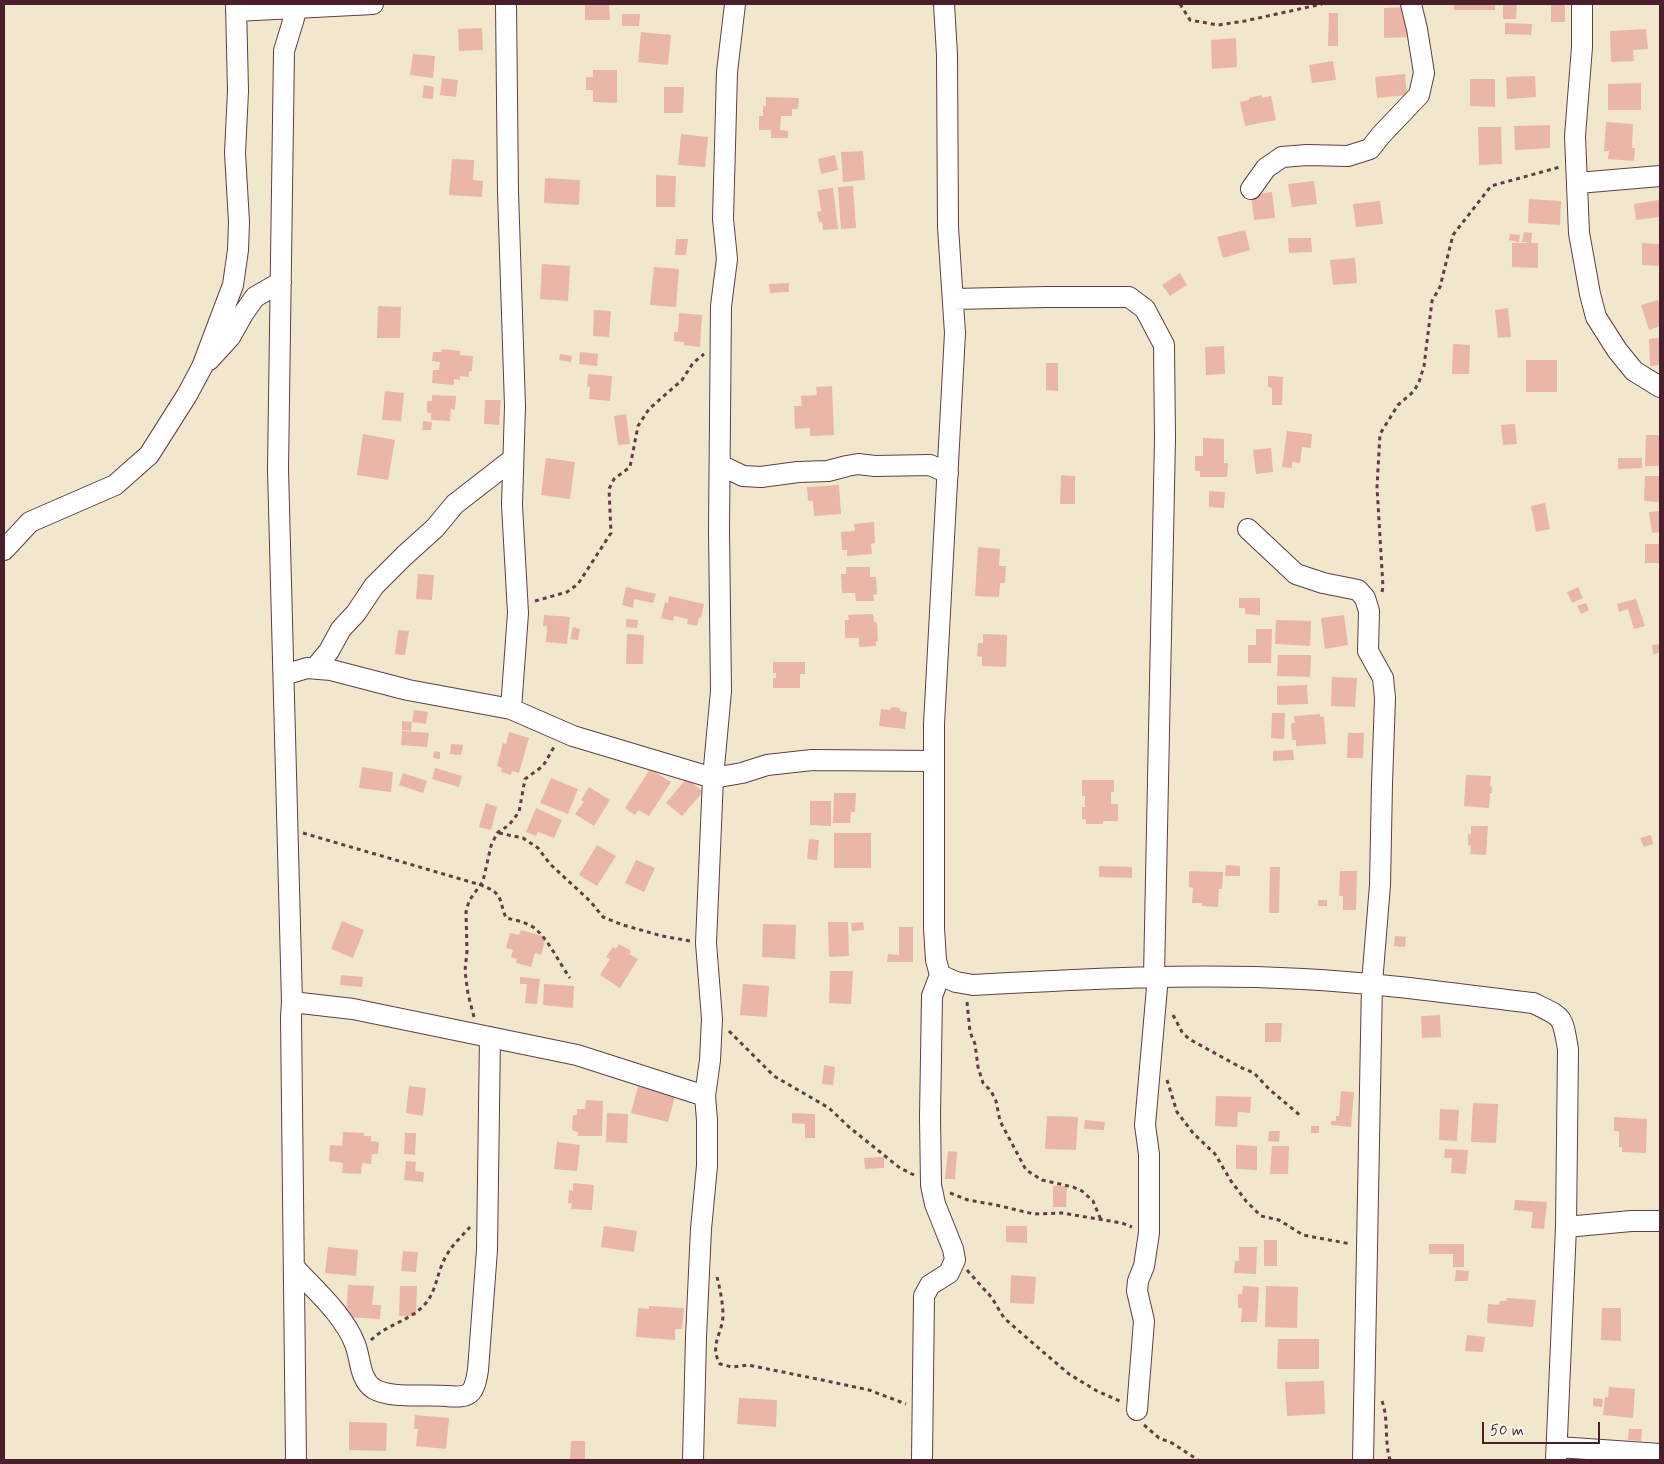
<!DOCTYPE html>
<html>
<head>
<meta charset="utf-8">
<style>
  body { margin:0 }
  #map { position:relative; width:1664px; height:1464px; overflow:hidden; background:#f1e7cd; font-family:Mynerve,sans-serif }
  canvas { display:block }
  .frame { position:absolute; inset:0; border:5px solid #4a1f2b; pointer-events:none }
  .scale { position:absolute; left:1482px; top:1422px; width:118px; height:22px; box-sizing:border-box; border:2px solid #4a1f2b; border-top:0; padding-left:6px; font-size:15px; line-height:18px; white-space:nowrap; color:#4a1f2b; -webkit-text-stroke:4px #fbf7ec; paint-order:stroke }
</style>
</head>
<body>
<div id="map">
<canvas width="1664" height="1464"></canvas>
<div class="frame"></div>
<div class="scale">50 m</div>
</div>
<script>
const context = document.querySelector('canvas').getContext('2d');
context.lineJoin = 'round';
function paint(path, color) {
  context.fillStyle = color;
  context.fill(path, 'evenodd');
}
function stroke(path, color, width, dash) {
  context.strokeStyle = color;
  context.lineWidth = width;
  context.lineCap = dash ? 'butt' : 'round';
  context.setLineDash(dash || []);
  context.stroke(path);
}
paint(new Path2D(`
  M585 4H609L610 20H585Z
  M1454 4H1495V10H1454Z
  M1503 4H1517L1516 19H1503Z
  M1551 4H1565V22H1551Z
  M1408 7V37L1384 38V8Z
  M1329 13H1338V46H1328Z
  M622 14H640L639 26H622Z
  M1505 23 1532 24 1531 35 1505 34Z
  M482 28 483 50 459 51 458 29Z
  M1646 29 1648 49 1633 50 1634 61 1611 62 1610 31Z
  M641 32 671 35 668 65 638 62Z
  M1236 38 1237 67 1212 69 1211 40Z
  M413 54 435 56 433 78 410 75Z
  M1333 61 1336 80 1312 83 1309 65Z
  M593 70H617V103L593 102V90H586V77H593Z
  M1405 74 1407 95 1377 98 1375 77Z
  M1535 76 1536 97 1507 99 1506 77Z
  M442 78 458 80 456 97 440 95Z
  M1470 79H1495V107L1470 106Z
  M1641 83V110H1608V84Z
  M424 85 434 87 433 99 422 98Z
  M664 87H684L683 113H664Z
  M1262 95V98L1271 96 1276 120 1245 126 1240 102 1249 100V98Z
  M766 97 799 98 798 109H792V116H781L780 130 788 131V138H771V130H759V116H763V106H766Z
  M1606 122 1633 124 1632 148H1635L1634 161 1608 159 1609 151H1604Z
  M1550 125V148L1515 150 1514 126Z
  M1478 127H1501L1502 164 1479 165Z
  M681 134 708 137 705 167 678 165Z
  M863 151 865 180 843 182 841 152Z
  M835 155 838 170 821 174 818 159Z
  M452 159 474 160 473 180 483 181 482 197 449 195Z
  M656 175 676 176 675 207H656Z
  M545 178 580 180 579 205 544 203Z
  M1314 181 1317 204 1292 207 1288 184Z
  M853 186 856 228 841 229 838 187Z
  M833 188 838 229 823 230 822 222H819L817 212 821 211 818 190Z
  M1272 192 1275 218 1254 220 1251 195Z
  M1529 199 1561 201 1560 225 1528 223Z
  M1659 200 1660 217 1636 220 1634 204Z
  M1380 201 1383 224 1356 227 1353 204Z
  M1245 230 1250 250 1223 258 1217 237Z
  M1524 232 1532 233 1531 243 1522 242Z
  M1510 234 1520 235 1519 242 1509 240Z
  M1288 238H1311L1312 252 1289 253Z
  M676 239H688L686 255H675Z
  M1512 243H1538V268L1512 267Z
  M1642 243 1660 244V266L1642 265Z
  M1355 258 1357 283 1333 285 1330 260Z
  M542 264 570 266 568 301 540 299Z
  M654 267 679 269 676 307 650 305Z
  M1180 273 1187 285 1170 296 1162 285Z
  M789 283V292L770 293 769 284Z
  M1658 300 1660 306V326L1649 330 1641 305Z
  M378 306 401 307 400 338H377Z
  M1508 308 1511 337 1498 338 1495 310Z
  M594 310 611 311 609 337 593 336Z
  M679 313 702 315 700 347 684 345V342L674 341V332H678Z
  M1660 338V365L1650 366 1649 339Z
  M1453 344 1470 345 1469 374H1452Z
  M1224 346 1225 374 1206 375 1205 347Z
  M442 349 460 351V355L473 356 472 371H469V377L460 376V380L454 379V385L432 383 433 370H439L440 362 432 361 433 352H441Z
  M580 352 598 354 597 366 579 364Z
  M560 354 572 356 571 362 559 360Z
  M1526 360H1557V392H1526Z
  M1046 363H1058V391L1046 390Z
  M588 374 612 376 610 401 589 399 590 387 587 386Z
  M1268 376 1283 377 1282 405H1272V388L1268 387Z
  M832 386 834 435 810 436V428L795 429 794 406H802L801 396 817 395 816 387Z
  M385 391 404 393 401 421 382 420Z
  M432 395 456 396 455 410 451 409 450 421 431 420V413H427V401H432Z
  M485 400H501L499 425 484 424Z
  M626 414 630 444 618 445 614 416Z
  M423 421 432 422 431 430H422Z
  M1515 424 1517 444 1503 445 1501 425Z
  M1287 431 1312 434 1311 448 1302 447 1300 463 1292 462V468L1282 467Z
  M363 434 395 440 388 480 357 475Z
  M1646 435H1660V466H1645Z
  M1203 438 1224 439V463H1228L1227 477H1200V471H1195V456H1203Z
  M1271 448 1273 472 1256 474 1253 450Z
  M546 458 575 462 570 499 541 495Z
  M1618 458H1642V468L1618 469Z
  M1061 475 1075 476V504H1060Z
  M1645 476H1660L1659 502 1644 501Z
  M839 485 841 514 814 516 813 501H808L807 487Z
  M1209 491 1225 492 1224 508 1209 507Z
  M1545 503 1550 529 1536 532 1531 506Z
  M1660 511V532L1652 533 1649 512Z
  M874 522 875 543 871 544 872 554 847 556V550H842L841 532 855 531 854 524Z
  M1645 544H1660V563H1645Z
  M978 547 1000 549 999 566H1006L1005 583H1000L999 597 975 596Z
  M846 567H870V577H876L877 594 873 595 874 601H856L855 593H842L841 574H846Z
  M418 574 434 575 432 600 416 599Z
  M626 587 656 594 653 603 634 599 633 608 622 605Z
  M1578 587 1583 598 1572 603 1567 592Z
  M669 596 704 604 701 618 699 617 697 626 687 624 688 619 674 616 673 621 661 618 665 602 668 603Z
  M1239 598H1260V615L1245 614V608H1239Z
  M1636 599 1645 626 1634 629 1628 609 1619 612 1617 604Z
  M1586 603 1589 610 1581 614 1577 606Z
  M873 614 874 622H877L878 641H876V646L859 647V638H845V620H849L848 615Z
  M544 615 570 617 567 644 546 642 547 626H543Z
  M1344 615 1348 645 1325 649 1321 618Z
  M626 619 638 620 637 628 626 627Z
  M1276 620 1311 621 1310 646 1275 644Z
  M573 627 580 629 578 640 570 639Z
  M1256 629H1272L1271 663H1248V645H1256Z
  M398 630 409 631 405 655 395 654Z
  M627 634 644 635 643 664H626Z
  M983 634 1007 635 1006 667 982 666V657L977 656 978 643H983Z
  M1660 644V653L1653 654 1652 645Z
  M1278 655H1311L1310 677 1277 676Z
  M773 662H805V674H800V688H773V678H776V673H773Z
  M1332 677 1357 678 1355 707 1331 706Z
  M1307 685 1308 704 1277 705V686Z
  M891 707 900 708V711L907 712 905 729 879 726 881 709 890 710Z
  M414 710 428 712 426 724 412 722Z
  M1272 713H1285L1284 739 1271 738Z
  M1320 714V717H1324L1326 744 1296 746V740H1292L1291 723H1295L1294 716Z
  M402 721 412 722 411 731 402 730Z
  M402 731 429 733 427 747 401 745Z
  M509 732 529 738 519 773 512 771 511 775 501 772 502 768 497 766 503 743 506 744Z
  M1348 733H1364L1363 758H1347Z
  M451 744 463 745 461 755 450 754Z
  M1293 750 1294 760 1273 761V751Z
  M434 751 440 752V759L433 758Z
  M362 767 393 772 391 792 359 788Z
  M435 768 462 776 459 787 432 779Z
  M650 769 671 782 649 816 638 810 635 815 625 808Z
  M403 773 427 781 423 793 399 785Z
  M1466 775 1491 776 1490 786 1492 787V793H1490L1489 808 1464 806Z
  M551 778 578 789 568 814 540 803Z
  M687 778 703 792 682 816 666 803Z
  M1082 780H1114V792H1111V804H1118V821H1103V824H1086V819H1082V807H1085V796H1082Z
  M589 787 610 800 594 826 575 814 584 802 581 800Z
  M834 793H856L855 812H851L850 823H833Z
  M810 801H831V826L810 825Z
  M486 803 497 807 491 830 479 827Z
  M536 808 562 820 554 838 538 832 536 836 526 832Z
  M1471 826H1488L1486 855 1470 854 1471 846 1468 845V834H1471Z
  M834 833H871V868H834Z
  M1651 835 1653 844 1644 847 1640 838Z
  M809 839 819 840 817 860 807 859Z
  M597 845 616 856 597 886 579 875Z
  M636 860 655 868 644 892 625 883Z
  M1226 865 1240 866V876H1225Z
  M1099 866 1132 867V878L1099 877Z
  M1270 867H1280L1279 913H1269Z
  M1189 871 1223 872 1222 889H1219L1218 907 1202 906V903H1192L1193 888 1189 887Z
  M1340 871H1357L1356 910H1343V896H1339Z
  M1318 900H1327V906H1318Z
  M342 921 364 930 353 958 331 949Z
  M828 922H848L849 956 829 957Z
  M863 922 864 930 852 931 851 923Z
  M763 924 796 925 795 959 762 957Z
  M899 927H913V962H887L888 954 899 955Z
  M521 930 546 937 541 955 535 953 531 967 516 963 517 959 511 957 513 950 506 948 510 933 519 935Z
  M1395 936 1406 937 1405 947 1394 946Z
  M619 944 631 951 629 954 638 959 620 988 600 975 610 959 606 957 613 947 616 949Z
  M830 971H853L851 1004 829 1003Z
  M341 975 363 977 362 987 340 985Z
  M520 977 540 979 537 1004 525 1003 527 984H520Z
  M544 984 574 986 573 1008 543 1005Z
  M743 984 769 986 767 1017 740 1015Z
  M1440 1015 1441 1037 1422 1038 1421 1016Z
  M1265 1023H1282L1281 1042H1265Z
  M824 1065 835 1067 833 1085 822 1084Z
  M409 1086 426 1088 423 1116 406 1113Z
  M638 1086 675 1096 668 1122 631 1113Z
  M1341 1091 1354 1092 1351 1127 1331 1125V1121H1336V1116H1339Z
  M1216 1096 1251 1097 1250 1113 1238 1112 1237 1127 1215 1126Z
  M586 1100 603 1101 602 1136H578V1132L572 1130 573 1115H577V1109H585Z
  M1473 1103 1498 1104 1496 1143 1471 1142Z
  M1440 1109 1459 1110 1457 1141 1439 1140Z
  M607 1113 628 1114 627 1143 606 1142Z
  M792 1113 815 1114V1138H805V1124L792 1123Z
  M1047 1116 1078 1117 1076 1150 1045 1149Z
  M1614 1117 1647 1119 1646 1153 1622 1152V1147H1619V1131H1614Z
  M1085 1120 1105 1122 1104 1130 1084 1129Z
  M1311 1126H1319V1133H1311Z
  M1269 1131H1280L1279 1142 1268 1141Z
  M343 1132 364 1133V1136H371V1141L379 1142 378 1154H372L371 1164 362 1163 361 1174 342 1173 343 1163 329 1161 330 1145 342 1146Z
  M405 1133H416L415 1155 404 1154Z
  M557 1142 580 1145 577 1171 554 1169Z
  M1236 1145 1257 1146V1170L1236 1169Z
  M1272 1146H1289L1288 1174H1270Z
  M1445 1149 1468 1150 1466 1174 1451 1173 1452 1158H1444Z
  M948 1151 957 1152 955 1179H945Z
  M884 1157V1168L865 1169 864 1158Z
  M406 1161 416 1162 415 1171 424 1172 423 1182 404 1180Z
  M573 1183 594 1185 592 1210 571 1209 572 1203H568L569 1190 573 1191Z
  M1053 1186H1067L1066 1207H1053Z
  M1515 1200 1547 1202 1544 1229 1531 1228 1533 1212 1514 1210Z
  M604 1226 637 1231 634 1252 601 1247Z
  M1006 1226H1027V1243L1006 1242Z
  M1264 1240H1277V1266H1264Z
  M1429 1244H1464V1267H1453V1254H1429Z
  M328 1247 358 1250 356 1276 325 1273Z
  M1239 1247H1257L1256 1274 1234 1273 1235 1261H1239Z
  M403 1251 418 1252 416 1272 401 1271Z
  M1456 1270 1469 1271 1468 1281H1455Z
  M1011 1275 1036 1277 1034 1304 1010 1303Z
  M348 1285 374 1286 372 1305H381L380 1319 346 1317Z
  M400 1286H417L416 1316H399Z
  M1243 1286 1259 1287 1257 1322H1241L1242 1308H1238V1294H1242Z
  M1266 1286 1298 1287 1297 1328 1265 1327Z
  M1507 1298 1536 1300 1533 1327 1487 1323 1488 1304 1499 1305 1500 1301H1506Z
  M649 1306 684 1308 682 1329H675V1340L636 1337 638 1308 649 1309Z
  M1602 1308H1621V1341L1601 1340Z
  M1467 1335 1485 1337 1483 1352 1465 1351Z
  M1278 1339H1319V1369H1277Z
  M1324 1381 1325 1414 1287 1416 1285 1382Z
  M1609 1387 1635 1389 1633 1418 1603 1415 1605 1397H1608Z
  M739 1398 777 1400 776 1427 737 1424Z
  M1593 1398 1603 1399 1602 1407 1593 1406Z
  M415 1415 449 1418 446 1449 416 1446 418 1429H414Z
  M349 1422 387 1423 386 1451 349 1450Z
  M1629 1429H1642L1641 1441 1628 1440Z
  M571 1441H585V1460H570Z`), '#eab6a8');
const minor = new Path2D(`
  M506 4 508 192 515 406 512 505 518 613 511 709
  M944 4 947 55 948 227 955 333 934 724V928L936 960 940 975 956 982 973 985C1083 979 1193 973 1303 979 1380 983 1457 994 1533 1003 1564 1018 1562 1015 1568 1049L1566 1227 1556 1460
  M1582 4V47L1575 136 1579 233 1590 294 1596 317 1617 350 1634 371 1660 387
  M236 11 373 4
  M1578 183 1660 176
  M1251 189 1266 168 1282 157 1307 155 1348 156 1370 149 1381 135 1419 95 1424 73 1417 29 1411 4
  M953 299 1046 297H1129L1145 309 1164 345 1165 438 1154 976
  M209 360 230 337 243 314 255 297 281 282
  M720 465 743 476 761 477 798 472 828 471 847 466 858 464 875 466 930 465 948 473
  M1248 529 1296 574 1323 583 1358 590 1365 598 1369 611 1368 651 1383 678 1385 698 1382 784 1380 885 1372 983 1363 1460
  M4 550 30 522 115 485 149 455 187 395 202 367 233 285 238 250 239 222 235 153 238 91 236 4
  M315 668 329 651 341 629 356 613 374 586 404 556 435 528 455 504 513 459
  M284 675 307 668 331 670 408 690 511 709 573 736 713 778 742 773 767 765 812 760 934 761
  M292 1002 353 1009 577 1055 705 1096
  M1566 1227 1631 1221H1660
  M294 1267C315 1290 344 1315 355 1344 361 1359 359 1379 374 1389 392 1399 425 1394 446 1396 470 1398 474 1395 478 1370L487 1250 490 1037
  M1137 1410 1144 1321 1137 1291 1138 1281 1144 1266 1149 1233V1154L1145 1125 1158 976
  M1558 1447 1660 1454
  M296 1460 291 1017 292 1002 278 469 284 51 297 8
  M693 1460 696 1337 701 1229 707 1166V1120L705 1096 710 1060 712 1019 706 943 713 778 721 691 719 530 721 306 727 259 723 219 727 72 735 4
  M922 1460 924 1296 930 1285 949 1273 955 1260 953 1249 935 1204 931 1185 930 1117 932 996 940 975`);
stroke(minor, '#633d43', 22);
stroke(new Path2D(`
  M1180 4 1190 20 1218 25 1245 21 1322 4
  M1382 592 1383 587 1377 487 1380 434 1398 405 1414 391 1419 382 1424 366 1432 301 1440 287 1453 235 1491 186 1560 167
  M535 601 567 592 578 584 611 533 609 489 614 479 630 467 638 426 649 409 682 380 693 363 704 354
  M303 833 481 885C504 894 498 898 506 918 515 920 525 922 533 927 548 938 559 963 570 978
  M499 833 523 838 538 848 550 864 590 901 603 917 623 925 662 936 690 941
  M967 1002 970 1032 975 1044 978 1067 983 1083 991 1091 996 1101 1000 1121 1026 1170 1042 1180 1073 1187 1082 1191 1093 1201 1101 1220
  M1173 1015 1182 1032 1189 1039 1240 1067 1254 1073 1269 1089 1302 1117
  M474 1017 468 994 465 971 467 951 466 912 469 901 483 881 491 846 497 833 509 825 519 812 525 779 543 766 554 747
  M729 1031 774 1076 829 1108 849 1127 900 1168 914 1175
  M1167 1080 1177 1112 1193 1133 1215 1154 1231 1181 1246 1201 1261 1216 1279 1220 1303 1235 1351 1244
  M950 1193 968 1200 996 1205 1034 1214 1062 1213 1122 1223 1132 1227
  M967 1270 992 1298 1004 1318 1042 1351 1069 1374 1097 1391 1122 1402
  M717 1277C720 1289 723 1303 723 1316 722 1335 709 1345 720 1364L732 1367 748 1365 827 1381 869 1390 906 1404
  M371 1340C387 1324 411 1321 426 1303 436 1291 437 1274 444 1260 450 1247 461 1237 470 1227
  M1382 1401C1389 1420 1384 1441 1390 1460
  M1144 1425 1159 1438 1172 1443 1198 1460`), '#633d43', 3, [4, 4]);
stroke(minor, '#fff', 20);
</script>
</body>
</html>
